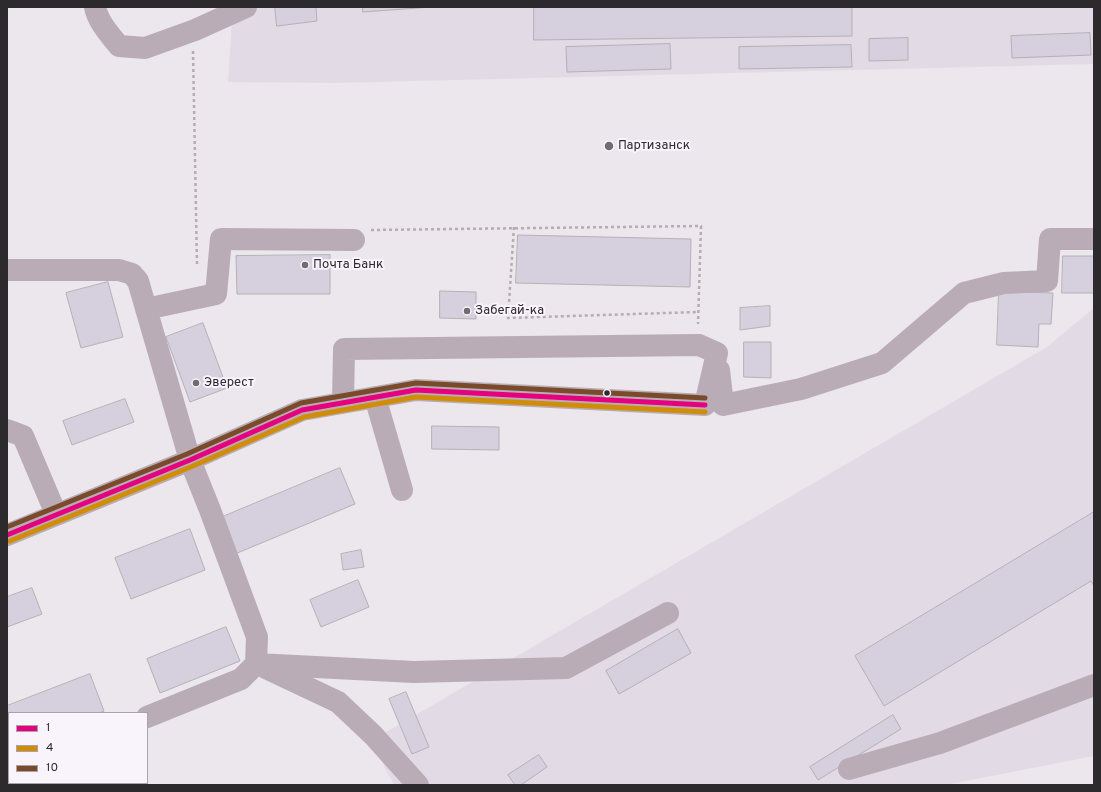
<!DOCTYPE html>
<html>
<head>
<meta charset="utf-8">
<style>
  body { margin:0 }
  #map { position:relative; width:1101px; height:792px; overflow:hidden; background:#ebe7ec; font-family:Overpass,sans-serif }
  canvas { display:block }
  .frame { position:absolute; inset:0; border:8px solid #2d2a2d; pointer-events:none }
  .legend { position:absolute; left:8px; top:712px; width:140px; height:72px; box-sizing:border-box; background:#f9f3fb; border:1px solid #a7a3a9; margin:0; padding:5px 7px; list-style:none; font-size:12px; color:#2d2a2d }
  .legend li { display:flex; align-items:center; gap:8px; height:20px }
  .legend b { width:20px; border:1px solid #a7a3a9 }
</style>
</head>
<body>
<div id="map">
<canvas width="1101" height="792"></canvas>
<div class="frame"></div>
<ul class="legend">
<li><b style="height:5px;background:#e5007d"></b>1</li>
<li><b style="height:5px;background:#cf8d09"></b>4</li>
<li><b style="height:5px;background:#7a4b2a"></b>10</li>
</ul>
</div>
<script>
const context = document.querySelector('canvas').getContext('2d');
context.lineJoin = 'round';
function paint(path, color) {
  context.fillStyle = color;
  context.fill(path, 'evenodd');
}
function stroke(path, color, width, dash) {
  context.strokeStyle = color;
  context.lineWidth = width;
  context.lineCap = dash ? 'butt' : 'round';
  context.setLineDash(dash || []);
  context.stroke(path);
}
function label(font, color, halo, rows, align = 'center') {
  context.font = font + ' Overpass,sans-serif';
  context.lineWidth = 4;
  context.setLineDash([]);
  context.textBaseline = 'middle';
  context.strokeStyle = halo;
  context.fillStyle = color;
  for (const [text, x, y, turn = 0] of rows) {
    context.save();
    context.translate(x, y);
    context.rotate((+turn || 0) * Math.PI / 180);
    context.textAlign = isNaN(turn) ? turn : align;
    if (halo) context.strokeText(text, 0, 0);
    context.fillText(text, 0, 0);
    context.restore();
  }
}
paint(new Path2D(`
  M233 7H1094V64L335 83 228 82Z
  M1094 308V756L945 785H394L371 741 1047 347Z`), '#e2dae5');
const building = new Path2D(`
  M275 7H316L317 21 277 26Z
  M363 7H432L363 12Z
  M534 7H852V36L534 40Z
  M1090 33 1091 55 1012 58 1011 36Z
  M908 38V60L869 61V39Z
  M670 44 671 69 567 72 566 47Z
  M851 45 852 67 739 69V47Z
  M518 235 691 239 690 287 516 283Z
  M330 255V294H237L236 256Z
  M1063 256H1094V293H1062Z
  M108 282 123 337 81 348 66 293Z
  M440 291 476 292V319L440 318Z
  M999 291 1053 293 1051 324H1039L1038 347 997 345Z
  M770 306V326L740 330V308Z
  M203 323 227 388 190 402 166 337Z
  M744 342H771V378L744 377Z
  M125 399 134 422 72 445 63 421Z
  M432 426 499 427V450L432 449Z
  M340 468 355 504 235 554 220 518Z
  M1094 512V586L1091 581 884 706 855 656Z
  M190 529 205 570 131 599 115 558Z
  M361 550 364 567 343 570 341 554Z
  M358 580 369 607 321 627 310 600Z
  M32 588 42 614 7 627V597Z
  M226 627 240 661 160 693 147 659Z
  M678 629 691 653 619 694 606 671Z
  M90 674 104 711 99 713H9V726L7 721V706Z
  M406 692 429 747 412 754 389 699Z
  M893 715 901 729 818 780 810 767Z
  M539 755 547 767 521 785H515L508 775Z
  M92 783H119L120 785H87Z`);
paint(building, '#d5cfde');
stroke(building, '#b3b2b5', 1);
stroke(new Path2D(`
  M193 51 197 264
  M514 227 508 318 698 312
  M371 230 701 226 698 324`), '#b5acb4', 2.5, [3, 3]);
stroke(new Path2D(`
  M95 7C98 22 110 35 119 46L145 48 195 30 246 7
  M7 270H119L132 274 138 281 190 460 210 510 257 637 256 664 241 679 147 717
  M146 309 216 294 221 239 354 240
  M719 370 723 405 801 389 882 363 964 293 1004 283 1047 281 1050 239H1094
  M375 397 402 490
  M7 430 23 436 56 514
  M7 535 190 460 302 410 416 390 705 405 717 353 699 345 344 349 343 403
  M256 664 414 672 566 668 668 613
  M266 668 338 702 373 735 418 785
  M849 769 940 743 1094 685
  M7 774 9 773`), '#b9acb6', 22);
stroke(new Path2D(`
  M7 535 190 460 302 410 416 390 705 405`), '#e5007d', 5);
stroke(new Path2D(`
  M10 541 193 466 304 417 416 397 705 412`), '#cf8d09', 5);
stroke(new Path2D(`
  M7 527 187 454 301 403 416 383 705 398`), '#7a4b2a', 5);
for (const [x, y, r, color] of [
  [609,146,5,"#706c70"],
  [305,265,4,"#706c70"],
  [467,311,4,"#706c70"],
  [196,383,4,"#706c70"],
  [607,393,3.5,"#2d2a2d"]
]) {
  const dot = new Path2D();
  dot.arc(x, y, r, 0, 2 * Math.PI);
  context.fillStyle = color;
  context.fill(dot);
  stroke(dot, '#f9f3fb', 1.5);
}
label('13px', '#2d2a2d', '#f9f3fb', [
  ["Партизанск",618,146],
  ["Почта Банк",313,265],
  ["Забегай-ка",475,311],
  ["Эверест",204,383]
], 'left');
</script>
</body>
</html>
